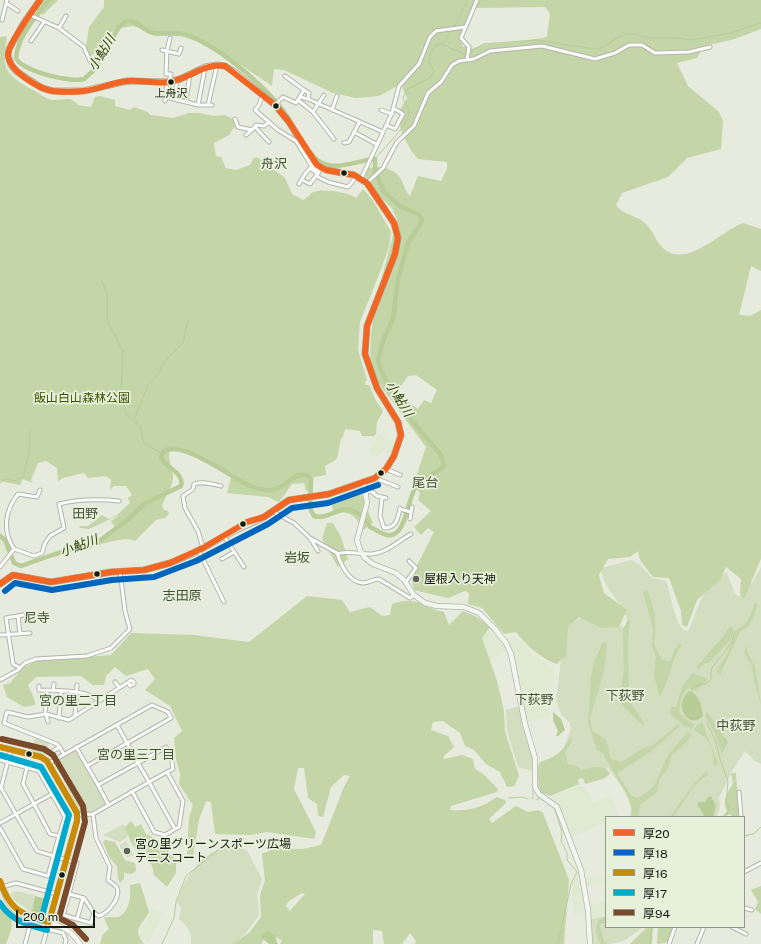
<!DOCTYPE html>
<html>
<head>
<meta charset="utf-8">
<style>
  body { margin:0 }
  #map { position:relative; width:761px; height:944px; overflow:hidden; background:#e6ebde; font-family:"Public Sans","Noto Sans JP",sans-serif }
  canvas { display:block }
  .legend { position:absolute; left:605px; top:816px; width:140px; height:112px; box-sizing:border-box; background:#e7f0d9; border:1px solid #949a89; margin:0; padding:5px 7px; list-style:none; font-size:12px; color:#171a12 }
  .legend li { display:flex; align-items:center; gap:8px; height:20px }
  .legend b { width:20px; border:1px solid #949a89 }
  .scale { position:absolute; left:16px; top:910px; width:79px; height:18px; box-sizing:border-box; border:2px solid #171a12; border-top:0; padding-left:5px; font-size:12px; line-height:14px; white-space:nowrap; color:#171a12; -webkit-text-stroke:3px #e7f0d9; paint-order:stroke }
</style>
</head>
<body>
<div id="map">
<canvas width="761" height="944"></canvas>
<ul class="legend">
<li><b style="height:5px;background:#f26522"></b>厚20</li>
<li><b style="height:5px;background:#0065bd"></b>厚18</li>
<li><b style="height:5px;background:#ca8a04"></b>厚16</li>
<li><b style="height:5px;background:#00a9ce"></b>厚17</li>
<li><b style="height:5px;background:#7a4b2a"></b>厚94</li>
</ul>
<div class="scale">200 m</div>
</div>
<script>
const context = document.querySelector('canvas').getContext('2d');
context.lineJoin = 'round';
function paint(path, color) {
  context.fillStyle = color;
  context.fill(path, 'evenodd');
}
function stroke(path, color, width, dash) {
  context.strokeStyle = color;
  context.lineWidth = width;
  context.lineCap = dash ? 'butt' : 'round';
  context.setLineDash(dash || []);
  context.stroke(path);
}
function label(font, color, halo, rows, align = 'center') {
  context.font = font + ' "Public Sans","Noto Sans JP",sans-serif';
  context.lineWidth = 3.5;
  context.setLineDash([]);
  context.textBaseline = 'middle';
  context.strokeStyle = halo;
  context.fillStyle = color;
  for (const [text, x, y, turn = 0] of rows) {
    context.save();
    context.translate(x, y);
    context.rotate((+turn || 0) * Math.PI / 180);
    context.textAlign = isNaN(turn) ? turn : align;
    if (halo) context.strokeText(text, 0, 0);
    context.fillText(text, 0, 0);
    context.restore();
  }
}
paint(new Path2D(`
  M379 434 397 444 391 455 385 449 376 458 369 450Z
  M0 538 4 541 9 553 4 560 0 557Z
  M490 627 497 634 507 650 491 661 482 638Z
  M514 637 520 639 536 657 555 669 549 709 550 717 527 722 506 640Z
  M577 785 586 787 593 802 611 795 618 817H606V822L570 838 559 806 548 798Z
  M580 871 586 911 573 914 571 884 578 872Z
  M602 876 603 884 586 887 584 878Z
  M606 902V915L589 920V905Z
  M152 908 163 913 149 942 138 936Z`), '#e0ead3');
paint(new Path2D(`
  M631 560 639 564 652 578 666 581C671 594 674 623 685 631L689 630C700 604 701 588 726 572L736 595 739 596 752 583 761 567V764L755 761 745 751 733 769 719 798 720 808 716 817H630C635 800 617 781 608 768L576 779 543 795C535 788 538 775 537 765L557 758 562 753 571 729 570 723 562 715 556 701 565 626 583 617 605 626H621L626 629C635 610 598 588 602 568Z
  M520 706 534 756 533 771 518 767 507 731 506 710Z
  M35 738 49 743 45 757 31 752Z
  M75 750 106 803 92 812H79L61 775 53 764Z
  M123 824 130 835 120 842 103 835Z
  M126 841 134 855 127 858 120 848V845Z
  M229 846 245 849 248 852 262 879 257 895 259 915 246 933 234 944H191C192 933 188 926 179 919L181 908 177 902C185 877 202 851 229 846Z
  M16 891 35 895 32 912 15 901 10 894Z
  M606 916V927H643C622 944 620 944 592 944L589 920Z`), '#d2debf');
paint(new Path2D(`
  M37 0H58L43 15 33 7Z
  M104 0H761V29L735 39 704 46 697 58 677 63 688 86 719 112 723 121 721 149 687 158 668 177 622 193 616 205C623 215 636 215 645 223 653 230 656 243 665 250 689 267 721 231 743 223L761 229V271L751 266 739 315 750 316 761 310V559L744 599 740 594 741 579 726 567 720 580 697 600 687 627 682 625 681 611 669 578 653 577 640 560 638 551 630 557 608 559 599 575 604 593 627 610 619 627 602 628 579 617 568 627 566 657H564L557 664C541 659 526 645 516 632L504 634 482 608 468 604 469 593 465 591 448 598 414 590 411 577 434 532 428 528 421 535 414 527 431 511 418 500 420 493 413 486 426 447 377 381 370 362 371 332 379 289 397 220 392 208 372 190 365 175 368 168C379 165 395 168 401 179 404 185 405 191 410 196L418 176 441 181 447 169V162L418 159C409 149 398 129 399 115 399 110 404 103 407 98L401 84 379 96 356 98 333 93 284 70 274 69 272 86 220 51 196 37 161 35 133 26 121 28 109 33 97 52 87 58 85 55 89 27 104 7ZM545 7 550 14 547 36 544 38C532 39 519 42 506 43 493 44 485 43 473 49L462 46V38L474 8ZM416 375 437 390 431 403 424 400 418 409 401 396 399 389 408 376Z
  M6 36 7 38C0 69 7 76 33 90 39 93 47 100 53 100 64 101 70 95 78 105L91 107 95 97 100 96 115 100V106L130 110 134 107 148 112 150 115 173 118 189 113H199L214 116 225 115 233 119 235 126 229 135 214 143 216 156 221 157 226 168 236 170 250 165 254 158 257 157 285 178 292 194 303 200C307 198 310 194 313 192 321 188 350 192 356 198L363 189 372 199 391 232 389 247 380 272 360 322 358 350 367 380 365 382 366 385H369L375 399 383 411 377 422 376 434 374 436H362L360 431 345 429 343 437 341 438 337 459 325 466 326 475 310 478V490L306 491 304 483 292 484C286 491 287 494 278 502L268 497 227 493 231 477C225 473 222 470 217 465 206 455 185 448 170 450 167 460 174 470 173 479 172 488 165 497 162 506L164 510 168 511 169 514 165 518 156 520 135 541C123 535 93 547 80 552L78 547 86 544 90 545 116 530 111 521 119 515 89 529 79 528 80 526H88L102 515 109 519 117 515 130 503 128 498 132 495 126 486H114L110 490 111 480 106 476 88 478 84 473 63 478 58 481 57 468 46 461 38 463 31 480 33 483 23 479 20 485 0 481V37Z
  M361 493 373 523 363 530C354 515 353 512 334 512L330 500 347 498Z
  M327 523H333L341 537 348 559 338 567 322 539Z
  M647 590C655 607 657 626 654 644L662 660 671 661 674 650 679 644 682 645C671 660 670 679 661 695L659 696 654 675 656 657 652 645 653 628 643 592Z
  M307 596 342 600 350 612 370 607 382 616 390 615 392 604C417 595 420 607 444 612L449 625 463 611 477 617 490 627 482 638 497 681 504 711 505 731 519 776 514 786 507 787 500 772 486 764 474 750 465 746 460 733 443 721 433 722 431 730 448 736 454 747 444 756 443 759 462 755 473 759 475 769 483 774 498 789 497 792 451 806 450 810C469 811 481 808 497 797L505 800 506 803 489 819 492 823 516 806 528 812 538 810 543 813 569 880 564 944H415L416 941 410 933 402 944H384L382 931 373 930V944H280L282 940 267 934 261 944H232L249 933 261 917 260 895 265 881 262 854 274 849H302L321 845 344 787 350 776 344 775 331 787 323 817 318 816 317 804 308 798 304 768H298L294 789 316 832 314 839 267 832 251 835 215 834 211 802 206 801 199 820 193 855 187 854 189 818 193 805 179 784 180 774 176 759 174 738 182 731 170 706 145 690 155 679 148 669 126 676 115 667 106 676 104 685H93L81 676 36 677 28 685 35 701V705L24 707 7 697 3 685 10 683 24 667 37 661 111 655 131 633 194 635 249 642ZM302 893 305 894 290 911 286 906 288 902Z
  M755 603 758 604C754 615 752 627 740 632L720 675 716 672 728 652 737 629C750 624 750 614 755 603Z
  M628 620 630 621 628 641 629 700 644 723 642 725 619 702 624 669 623 629Z
  M730 626 734 629 732 638 709 663H705L699 669 696 667C704 661 705 656 711 650 720 640 723 638 730 626Z
  M603 642 607 643 604 671 590 718 592 730 606 740 611 759 622 762 643 748 652 746 678 724 680 726 649 753 617 773 631 795 637 798C657 790 657 777 666 759 672 749 680 741 688 732L691 735 686 743 672 755 668 768 659 780 657 792 640 805 638 817H631C637 800 610 771 603 753L597 750 588 723 591 676 594 662Z
  M747 647 748 654 755 667 761 705 754 682 752 666 744 653 745 648Z
  M692 673 708 679 696 691 688 688C681 694 680 703 679 712L685 719 694 724 692 729 684 726 670 714 671 707H676L682 687Z
  M707 712 728 742 722 754 714 731 705 717Z
  M702 722 718 764 714 767 712 748 705 737 694 730 697 725Z
  M571 736V743L565 752 568 764 579 767 581 770C590 768 604 763 610 774L603 779 585 784 583 778 578 779 579 784 550 796 541 792C538 783 536 770 540 762 556 757 564 751 571 736Z
  M706 771 709 774 694 786 673 817H670L693 785Z
  M731 773H736L739 817H733L730 814 722 817 727 811C722 800 727 793 733 784Z
  M131 821 135 827 141 824 146 834 151 836 176 859V873L167 887 154 875 152 865 138 852 131 842 125 827Z
  M105 840 115 842 125 860 135 863 136 871 131 874 124 873V879L120 883 118 879 117 866 109 857 103 842Z
  M140 883 149 912C141 927 132 928 144 944H100L103 934 109 929 104 918C109 916 113 918 118 917 130 913 131 895 130 885Z
  M761 886V914L755 909 758 902 751 890Z
  M0 898C13 920 16 920 6 944H0Z
  M606 917 604 923 600 924V926L604 942 608 944H600L596 931 598 920Z
  M647 927H653L652 944H630Z
  M658 927H674C670 938 670 944 657 944Z`), '#c4d5a8');
paint(new Path2D(`
  M689 691C699 694 702 706 703 716 689 731 672 705 689 691Z
  M553 712 561 719 565 730 558 736H556L558 731 553 720Z
  M711 796 716 806 713 817H705L697 804 699 802H706L707 798Z
  M35 896 49 900 45 917 32 912Z
  M267 931 274 935 278 944H269L261 937Z`), '#b7cc96');
stroke(new Path2D(`
  M453 28 461 15 467 0
  M441 44 464 54 484 44 535 40 595 49 604 47 617 38 626 34H635L650 38H676L693 40 730 33 761 23
  M375 159C382 149 413 122 409 109 407 105 404 102 403 98L406 90 431 77 434 71 429 62 431 52 435 46 445 41 451 31
  M102 281 107 294V320L123 351 121 391 125 410 128 416 140 426 144 443 162 454
  M134 420 148 385 155 378 165 361 183 343 188 321
  M0 483 5 479 15 481 23 476 29 455 30 430
  M691 692 694 686 705 684 711 680C711 677 710 671 712 668 721 654 731 649 735 631
  M707 723 716 742 720 759 728 781 726 801 729 809 725 817
  M533 779V795
  M509 798 522 797 528 799
  M532 799 533 797
  M536 800 540 798 543 800
  M554 807 562 832 561 841 567 853V860L577 872 571 884 558 944
  M744 836 753 834 761 827
  M162 944 174 918 176 902 186 876 218 850
  M650 944 652 927`), '#b7cc96', 1);
stroke(new Path2D(`
  M49 0C36 17 18 35 16 58 21 71 71 83 84 79L93 71 119 27C133 12 139 29 153 33 164 35 175 31 186 35 219 45 271 91 289 119
  M0 536 5 540 14 563 21 566 52 555 98 542 127 520 144 504 181 486C185 472 164 468 161 457L163 452C180 438 231 477 248 485 287 502 284 472 307 475L311 479 310 508 314 516C332 521 340 500 360 515 364 518 368 521 370 527 375 529 381 534 387 535 407 539 407 496 417 485 423 477 441 472 444 465L441 455 412 421 390 388 381 370 378 360 383 341 393 319 398 279 408 243 420 225 422 219 418 214 400 206 384 192 375 171V159C352 161 327 177 310 152`), '#b7cc96', 4.5);
const street = new Path2D(`
  M6 3 18 11
  M30 15 59 28 84 47 90 61
  M2 20 7 0
  M59 28 66 16
  M31 41 44 22
  M162 50 179 54 181 48
  M467 60 469 47 461 38 477 0
  M169 82 171 74H166L167 50 170 38
  M304 90 309 93 308 99
  M263 94 259 105 255 110 278 130 296 141 311 165 319 172 310 184 302 180
  M324 95 313 112 334 139
  M166 97 198 105H212
  M300 97 308 99 383 132
  M175 99 177 80
  M298 100 313 112
  M165 101 167 82
  M186 101 190 74
  M198 105 205 68
  M208 105 217 65
  M275 105 283 97 296 103 304 90 285 76
  M332 110 337 96
  M381 110 392 114
  M235 119 238 127 252 130 256 125 264 126 268 123
  M386 125 395 129 403 114 393 108
  M255 127 269 142
  M354 132 376 144
  M246 135 252 130
  M344 143 349 142 359 123
  M316 176 328 182 348 187 357 176
  M361 179 392 113 399 86 419 64 430 37 436 31 465 27
  M367 183 383 168 397 142 414 126 428 93 441 82 452 65 459 61 474 59 490 51 542 46 595 59 615 53 629 45H642L655 53 689 52 710 47
  M299 184 305 174 310 168 318 174
  M386 469 400 475
  M375 478 398 487
  M40 490 37 497 18 494C5 510 2 531 14 549L34 556 42 553 45 543 50 536 64 528 59 504C79 499 99 499 119 501
  M366 492 371 491 377 496 386 498
  M382 498 380 516 384 528C396 528 398 519 400 508
  M400 509 411 512
  M272 511 294 523 310 538 337 553C341 565 348 582 363 583 369 583 373 579 379 579L410 598 414 595
  M410 519 412 507
  M224 536 244 567
  M310 538 318 551
  M203 548 198 531 185 508 183 496 193 489 194 484C203 481 212 484 221 486
  M199 551 224 602
  M337 554C348 550 361 555 372 554 388 552 398 541 411 534
  M222 559 234 552
  M0 567 14 549
  M406 582 416 568 409 561
  M18 616 20 634
  M0 635 30 633
  M20 668 13 664 6 618 23 615
  M0 680 18 670 25 663 36 659 87 656 111 648 130 629 125 611 120 571
  M115 682 119 687
  M39 686V690C54 691 89 689 99 701
  M53 691 54 684
  M45 714 47 690
  M46 714 48 722
  M75 716 77 685
  M59 718 61 691
  M11 749 1 788 37 851 77 863 69 894 84 898 94 913 99 916C108 913 121 898 117 888 116 885 110 882 108 880L110 867 96 838 93 814
  M53 751 60 747
  M64 754 57 744 4 723 7 712 28 717 46 714 69 720 130 681 131 680 134 682V684L130 686 128 682
  M0 760 39 771 65 817 59 836 50 834 34 804 0 823
  M49 763 152 705 168 712 171 718 87 766 76 747
  M87 766 98 785 138 763 117 725
  M27 767 23 784 34 804 52 794
  M98 785 108 804
  M132 791 154 832 165 835 175 829 149 782 167 772 183 801 179 827 175 829
  M739 792 741 817
  M78 815 93 814 149 782 138 763 166 747 171 756 173 769 167 772
  M0 828 23 869 48 876 59 836
  M744 872 761 863
  M2 887 16 883 57 894
  M69 894 63 915 91 923 94 913
  M744 908 752 910
  M77 919 83 898
  M732 927 746 934
  M47 929 63 933 66 940 65 944
  M25 944 32 918
  M43 944 49 922
  M669 944 675 927
  M697 944 704 927`);
const secondary = new Path2D(`
  M364 483 367 503 357 540 360 550 365 558 373 564 396 573 404 580 414 595 425 603 437 606 464 607 479 613 495 629 506 643 511 654 525 724 535 758V787L539 794 557 807 581 870 588 910 590 944
  M0 747 41 757 47 761 77 813V821L49 922
  M0 881C3 889 5 899 11 906 29 927 61 914 80 944`);
const primary = new Path2D(`
  M0 584 13 575 51 582 111 572 144 570 170 563 192 554 236 530 264 517 289 500 329 494 375 478 386 469 394 456 401 435 398 422 377 388 365 354 367 326 395 254 398 238 394 223 367 183 354 175 326 170 317 165 311 158 289 122 275 105 236 73 225 66 217 65 205 67 180 79 169 82 127 81 84 91H53L42 88 16 71 11 65 8 55 9 49 25 21 40 0`);
stroke(street, '#b2b6ac', 5);
stroke(secondary, '#b2b6ac', 6);
stroke(primary, '#aab19e', 7);
stroke(street, '#fbfcfa', 3);
stroke(secondary, '#f3f5ef', 4.5);
stroke(primary, '#eaeee5', 5);
stroke(new Path2D(`
  M0 584 13 575 51 582 111 572 144 570 170 563 203 548 247 522 264 517 289 500 329 494 375 478 386 469 394 456 401 435 398 422 377 388 365 354 367 326 395 254 398 238 394 223 367 183 354 175 326 170 317 165 289 122 275 105 225 66C204 63 190 78 170 82 157 84 142 80 128 81 113 82 98 90 83 91 74 92 62 92 53 91 39 89 9 71 8 55 8 44 33 10 40 0`), '#f26522', 6);
stroke(new Path2D(`
  M5 591 15 583 52 590 112 580 154 577 196 561 268 524 292 508 328 503 378 485`), '#0065bd', 6);
stroke(new Path2D(`
  M0 747 41 757 47 761 77 813V821L49 922
  M0 881C10 910 20 914 49 922`), '#ca8a04', 6);
stroke(new Path2D(`
  M0 755 41 767 69 815 41 920
  M0 903C11 921 28 925 47 930`), '#00a9ce', 6);
stroke(new Path2D(`
  M2 739 44 749 53 755 83 806 85 822 59 918 73 925 86 939`), '#7a4b2a', 6);
for (const [x, y, r, color] of [
  [171,82,3.5,"#171a12"],
  [276,106,3.5,"#171a12"],
  [344,173,3.5,"#171a12"],
  [381,473,3.5,"#171a12"],
  [243,524,3.5,"#171a12"],
  [97,574,3.5,"#171a12"],
  [416,579,4,"#5f6359"],
  [29,754,3.5,"#171a12"],
  [127,851,4,"#5f6359"],
  [62,875,3.5,"#171a12"]
]) {
  const dot = new Path2D();
  dot.arc(x, y, r, 0, 2 * Math.PI);
  context.fillStyle = color;
  context.fill(dot);
  stroke(dot, '#e7f0d9', 1.5);
}
label('11px', '#171a12', '#e7f0d9', [
  ["上舟沢",171,94]
]);
label('12px', '#3d5501', '#e7f0d9', [
  ["飯山白山森林公園",82,398]
]);
label('12px', '#171a12', '#e7f0d9', [
  ["屋根入り天神",424,579],
  ["宮の里グリーンスポーツ広場",135,844],
  ["テニスコート",135,858]
], 'left');
label('italic 13px', '#2e3f09', '#e7f0d9', [
  ["小鮎川",102,53,-58],
  ["小鮎川",399,399,58],
  ["小鮎川",79,546,-20]
]);
label('13px', '#484f3c', '#e7f0d9', [
  ["舟沢",274,164],
  ["尾台",425,483],
  ["田野",85,514],
  ["岩坂",297,558],
  ["志田原",182,596],
  ["尼寺",37,618],
  ["下荻野",625,696],
  ["下荻野",534,700],
  ["宮の里二丁目",78,701],
  ["中荻野",736,726],
  ["宮の里三丁目",136,755]
]);
</script>
</body>
</html>
